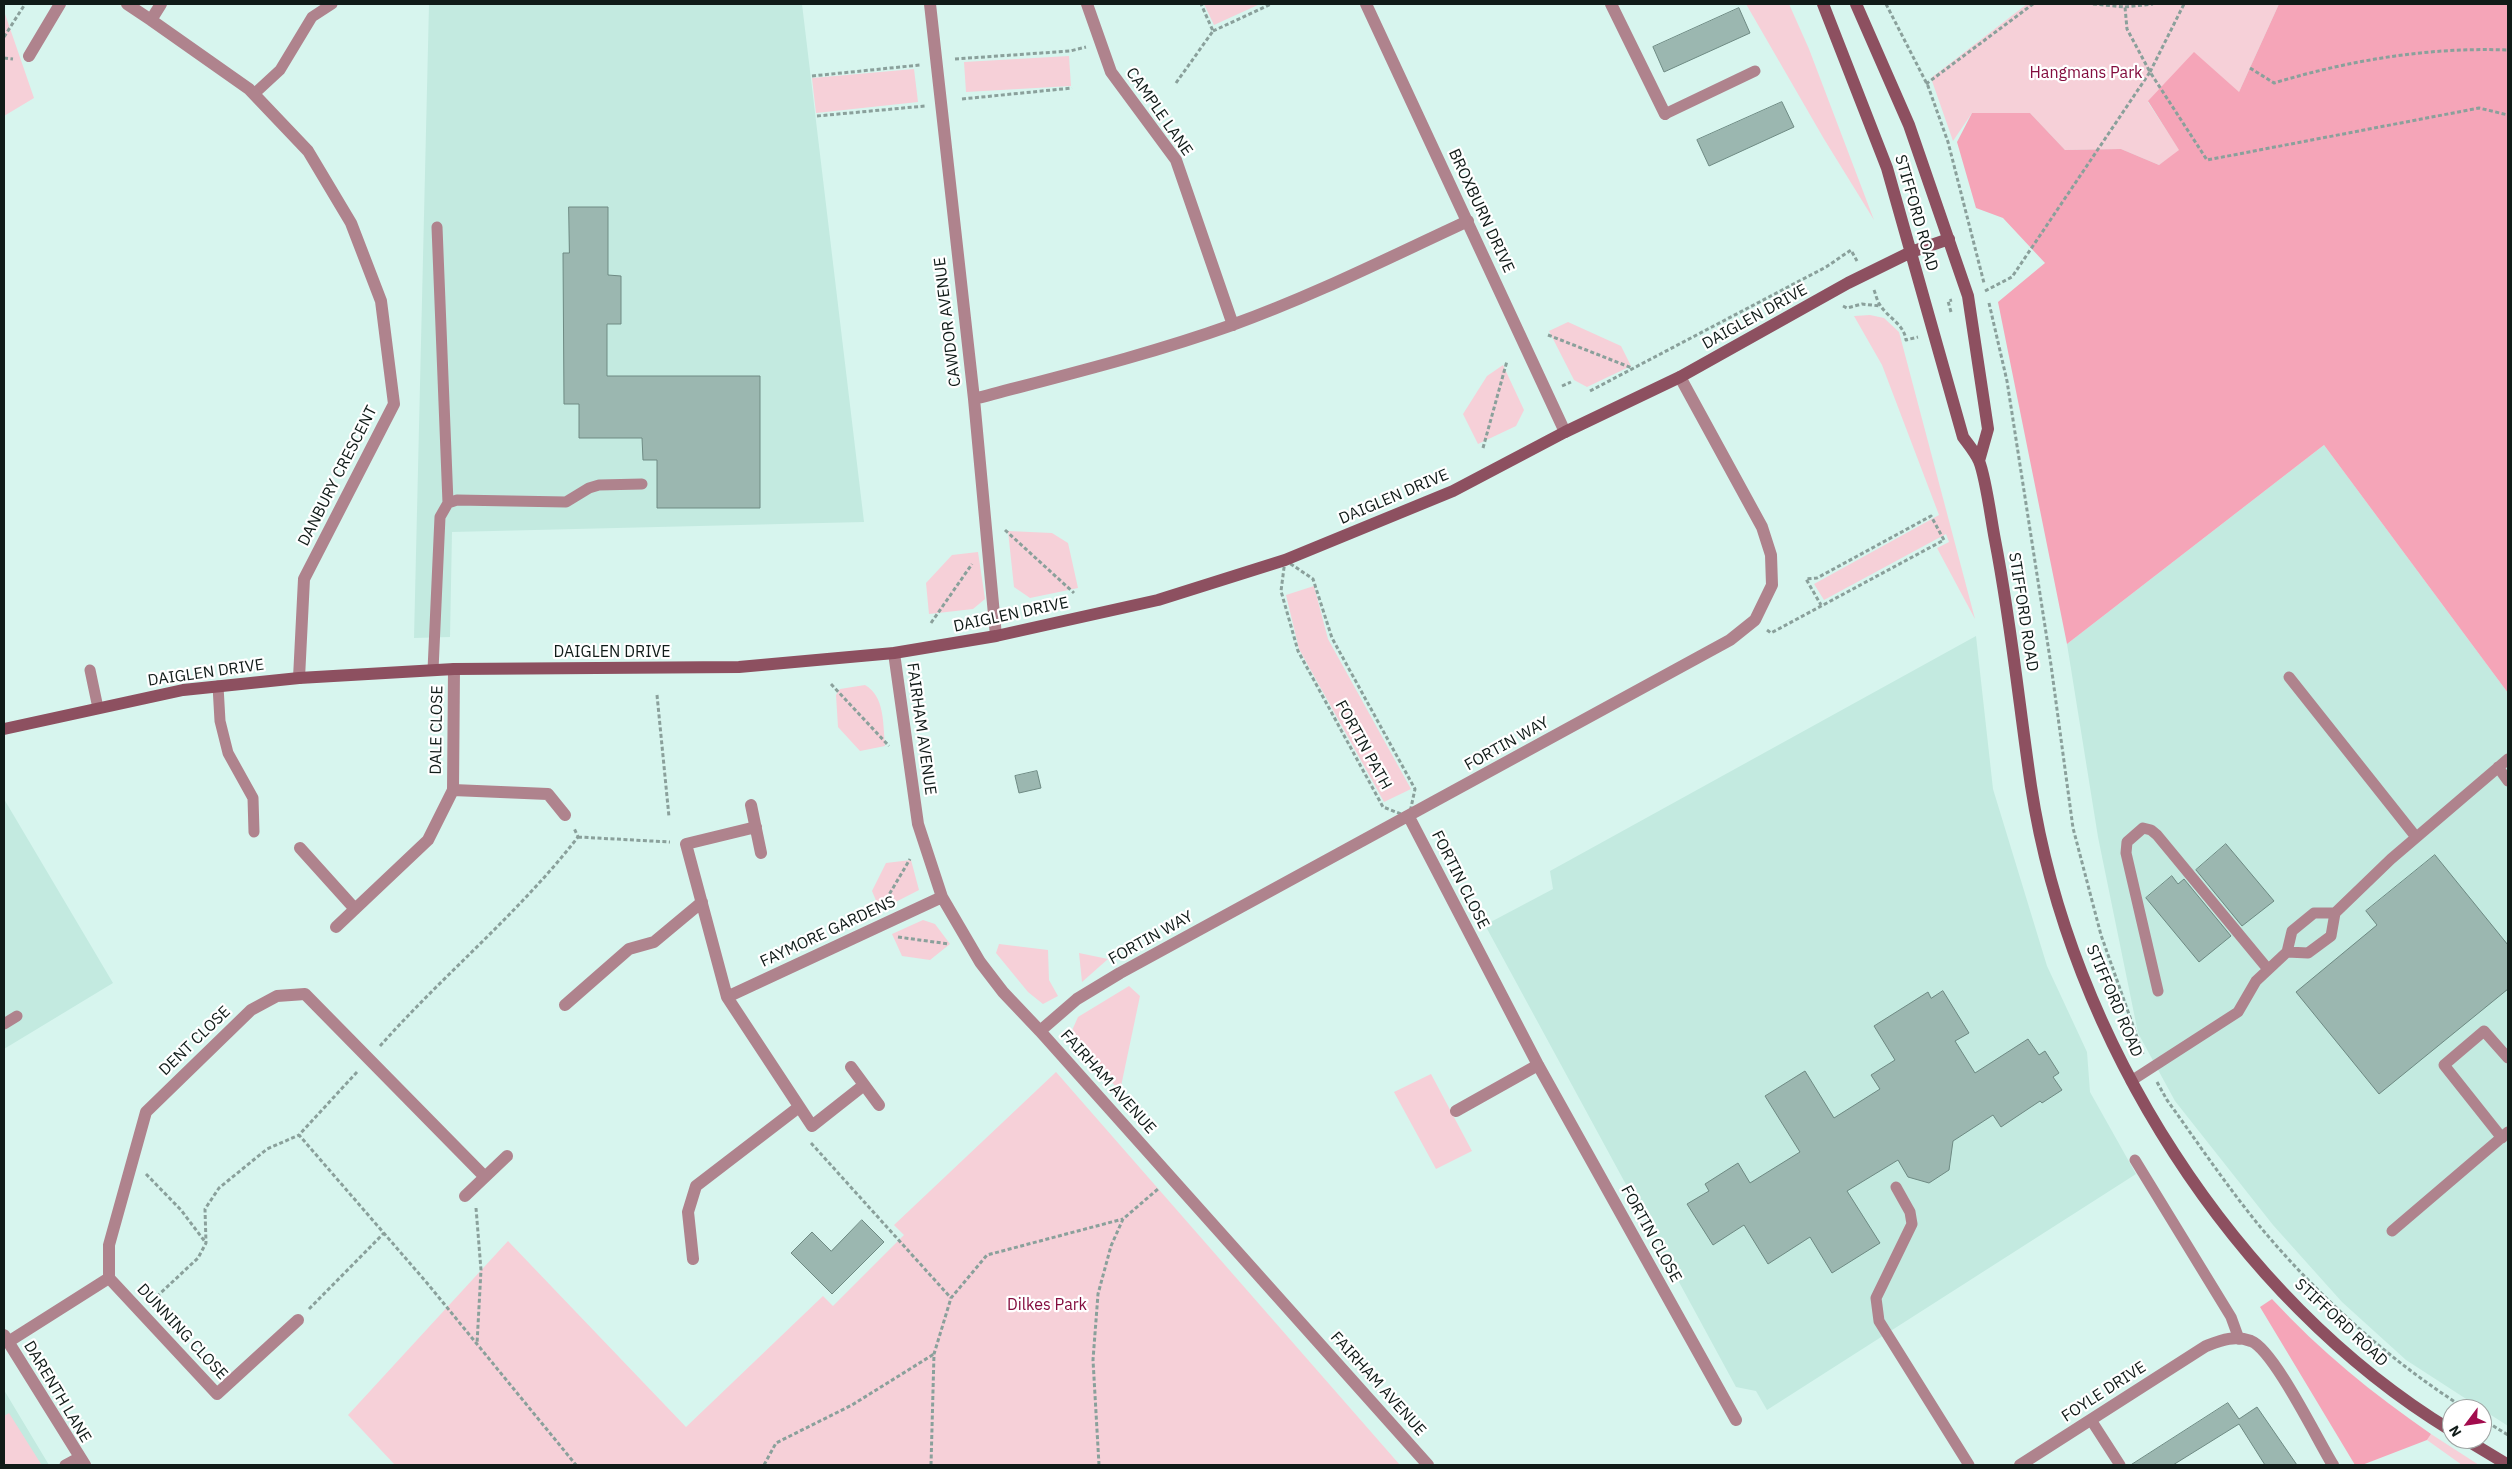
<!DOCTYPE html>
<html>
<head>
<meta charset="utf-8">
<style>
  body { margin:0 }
  #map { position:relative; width:2512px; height:1469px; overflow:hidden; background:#d7f5ee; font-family:"IBM Plex Sans",sans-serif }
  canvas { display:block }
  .frame { position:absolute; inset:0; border:5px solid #101b18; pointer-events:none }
  .north { position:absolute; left:2442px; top:1399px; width:50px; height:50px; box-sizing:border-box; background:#fff; border:1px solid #9fa4a3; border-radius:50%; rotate:239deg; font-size:14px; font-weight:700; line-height:20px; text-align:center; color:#101b18 }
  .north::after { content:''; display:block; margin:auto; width:18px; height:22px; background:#a20c4d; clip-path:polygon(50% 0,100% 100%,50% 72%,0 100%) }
</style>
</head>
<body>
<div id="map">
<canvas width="2512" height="1469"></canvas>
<div class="frame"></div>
<div class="north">N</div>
</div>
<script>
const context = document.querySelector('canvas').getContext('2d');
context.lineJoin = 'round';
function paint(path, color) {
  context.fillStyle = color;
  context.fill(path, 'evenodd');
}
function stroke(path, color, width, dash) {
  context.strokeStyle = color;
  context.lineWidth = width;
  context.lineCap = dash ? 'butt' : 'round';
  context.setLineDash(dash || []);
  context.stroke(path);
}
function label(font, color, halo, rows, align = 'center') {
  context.font = font + ' "IBM Plex Sans",sans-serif';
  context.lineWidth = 4.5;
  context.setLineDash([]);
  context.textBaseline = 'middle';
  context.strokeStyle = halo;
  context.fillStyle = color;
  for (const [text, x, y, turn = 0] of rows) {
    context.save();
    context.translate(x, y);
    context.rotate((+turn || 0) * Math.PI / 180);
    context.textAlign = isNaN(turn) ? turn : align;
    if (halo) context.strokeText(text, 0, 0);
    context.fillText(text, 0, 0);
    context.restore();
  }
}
paint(new Path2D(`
  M429 4H802L864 522 452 532 450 637 414 638Z
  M2324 445 2508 693V1426L2406 1360 2342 1302 2273 1225 2175 1101 2138 1033 2098 837 2067 644Z
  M1976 636 1993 789 2047 966 2087 1052 2090 1092 2136 1174 1767 1410 1756 1391 1736 1387 1485 925 1553 889 1550 871Z
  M4 799 113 983 4 1049Z
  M4 1390 49 1465H4Z`), '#c3eae0');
paint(new Path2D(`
  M1204 4H1260L1214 25Z
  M1746 4H1789L1809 49 1874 220 1824 139Z
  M2027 4H2279L2239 92 2148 102 2180 151 2159 165 2121 149 2065 150 2030 113H1972L1953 141 1931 78Z
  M4 11 34 98 4 116Z
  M1069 56 1071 86 966 92 964 62Z
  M914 69 918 102 816 113 812 78Z
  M1870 315 1884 318 1899 332 1975 619 1937 548 1949 542 1946 534 1824 600 1814 584 1939 515 1882 365 1854 316Z
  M1568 322 1621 346 1631 366 1587 387 1574 380 1549 331Z
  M1503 365 1524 410 1516 426 1478 444 1463 414 1487 376Z
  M1008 531 1052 533 1068 543 1078 588 1030 598 1014 587Z
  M978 552 985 599 973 609 929 614 926 583 952 555Z
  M1314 586 1328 639 1411 789 1384 802 1299 649 1286 595Z
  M865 685C885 696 883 725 885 746L860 751 838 727 836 695 840 689Z
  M911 860 919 890 880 910 872 891 886 863Z
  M923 920 935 924 950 944 930 960 902 956 892 934Z
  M999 944 1048 950 1049 980 1058 996 1043 1004 1028 992 996 953Z
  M1079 953 1108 959 1082 982Z
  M1129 986 1140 996 1120 1091 1069 1037 1078 1017Z
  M1056 1072 1400 1465H395L348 1415 508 1241 686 1427 823 1296 833 1306 904 1235 894 1225Z
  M1431 1074 1472 1151 1436 1169 1394 1092Z
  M9 1413 41 1464 4 1465V1416Z
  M2431 1434 2479 1465H2462L2427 1440Z`), '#f6d0d8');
paint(new Path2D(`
  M2279 4H2508V693L2324 445 2067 644 1998 302 2045 263 2003 218 1976 208 1957 142 1972 113H2030L2065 150 2121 149 2159 165 2179 150 2148 101 2194 52 2239 92Z
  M2272 1299C2320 1351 2373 1394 2431 1434L2427 1440 2362 1465H2355L2260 1307Z`), '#f5a5b8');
const building = new Path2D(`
  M1739 8 1750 33 1664 72 1653 47Z
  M1782 102 1794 127 1709 166 1697 140Z
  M569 207H608V275L621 276V324H607V376H760V508H657V460H643L642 438H579V404H564L563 253H569Z
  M1037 771 1041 788 1019 793 1015 776Z
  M2226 844 2274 901 2242 926 2196 870Z
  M2435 855 2508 945V989L2379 1094 2296 992 2377 925 2366 911Z
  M2172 876 2178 884 2184 879 2231 936 2199 962 2146 898Z
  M1943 991 1969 1033 1955 1041 1975 1073 2028 1039 2039 1055 2045 1051 2059 1073 2053 1077 2062 1090 2042 1103 2040 1101 2001 1127 1993 1115 1953 1141 1949 1170 1929 1183 1908 1177 1898 1160 1847 1191 1880 1243 1832 1273 1810 1237 1768 1264 1744 1225 1713 1245 1687 1204 1709 1191 1705 1184 1738 1163 1750 1183 1800 1152 1765 1096 1805 1071 1834 1118 1880 1089 1871 1075 1895 1060 1874 1026 1928 992 1931 998Z
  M862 1220 884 1242 832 1294 791 1253 812 1232 831 1251Z
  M2228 1403 2239 1419 2257 1407 2297 1465H2265L2239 1424 2173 1465H2131Z`);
paint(building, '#9bb7b0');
stroke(building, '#6e8a83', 1);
stroke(new Path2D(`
  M1886 4 1928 86 1948 142 1984 283
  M2093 4 2125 7 2127 29 2150 72
  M2125 7 2153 4
  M1213 31 1271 4
  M4 37 25 4
  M4 58 13 59
  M955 59 1070 51 1086 47
  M2250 68 2274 83C2351 60 2428 47 2508 50
  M2150 72 2184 4
  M812 76 920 65
  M1176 83 1213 31 1201 4
  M1926 84 2033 4
  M962 99 1072 88
  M817 116 925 106
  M1874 290C1876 295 1877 301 1880 305 1888 318 1904 324 1906 340L1918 337
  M1985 291 2012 277 2150 72 2207 160 2479 108 2508 115
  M1989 303 2007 381 2051 665 2073 828 2101 935 2143 1054
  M1843 306 1847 308 1862 304 1880 306
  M1951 312 1948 301 1952 300
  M1548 335 1632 368
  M1562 386 1571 382
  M1590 391 1826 267 1851 250 1857 261
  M1483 448 1507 361
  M1005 530 1074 593
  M1285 560 1313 579 1332 638 1415 789 1409 817 1383 807 1298 651 1281 591Z
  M931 623 972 564
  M1767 630 1771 633 1944 540 1931 516 1817 578 1806 579 1821 605
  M831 684 889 746
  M657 695 669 817
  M578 837 670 842
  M883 905 910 859
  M898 937 949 944
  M380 1046C444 974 519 913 578 837L574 828
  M357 1072 299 1135 427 1283 576 1465
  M2157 1082 2167 1100C2198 1143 2228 1188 2262 1229 2320 1298 2390 1361 2466 1409
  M811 1143 951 1298
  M146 1174 181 1210 206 1243
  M476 1208 481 1270 477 1344
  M152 1301 198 1258 206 1243 205 1209 219 1188 267 1149 299 1135
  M309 1309 384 1233
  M2482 1419 2508 1435
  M764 1465 776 1443 852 1405 934 1354
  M931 1465 934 1354 951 1298 987 1255 1123 1219
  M1099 1465 1093 1360 1098 1294 1111 1246 1123 1219 1158 1189`), '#8aa09b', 3, [4, 2.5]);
stroke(new Path2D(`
  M254 94 280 70 312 17 332 4
  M1665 114 1755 71
  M437 227 448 503
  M90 670 98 708
  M433 670 440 517 448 503 457 500 566 502 589 488 599 485 642 484
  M2289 677 2416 837
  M218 686 220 721 228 753 253 798 254 832
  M2498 767 2508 781
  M2335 913 2391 859 2508 759
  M2158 991 2126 853 2127 842 2143 828 2151 830 2157 835 2267 968
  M4 1024 17 1016
  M2131 1081 2238 1012 2256 981 2287 952 2292 931 2314 913H2335L2331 936 2308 953 2287 952
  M2502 1138 2444 1065 2484 1031 2508 1058
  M2135 1160 2231 1317 2239 1339
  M1896 1187 1910 1212 1912 1224 1876 1298 1879 1321 1969 1465
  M2392 1231 2508 1132
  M2091 1420 2120 1465
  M65 1465 78 1458`), '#af838d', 11);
stroke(new Path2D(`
  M127 4 151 20
  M161 4 151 20 249 89 308 151 351 223 381 301 394 404 304 579 299 678
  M930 4 974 399 996 636
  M1087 4 1111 72 1176 160 1233 325
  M1366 4 1565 432
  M1611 4 1665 114
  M29 56 60 4
  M974 399C1061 376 1148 355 1232 325 1313 296 1390 257 1468 221
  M894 653 918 824 942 897 980 962 1003 992 1040 1031 1428 1465
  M454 669 453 790 548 794 565 815
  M751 805 761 853
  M1409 817 1538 1065 1736 1420
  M756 827 686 844 727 997 942 897
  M300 848 355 909
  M336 927 428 840 453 790
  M727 997 812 1126 864 1085
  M565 1005 629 949 654 942 702 902
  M1040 1031 1077 999 1120 973 1730 640 1755 620 1772 585 1771 555 1762 527 1680 377
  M851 1067 879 1105
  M1456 1111 1538 1065
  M465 1196 507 1156
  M693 1259 688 1212 696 1186 799 1107
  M109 1278V1245L146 1112 251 1010 277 996 305 994 485 1177
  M109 1278 217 1394 298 1320
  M4 1335 85 1465
  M8 1342 109 1278
  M2020 1465 2206 1346C2222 1340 2234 1335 2251 1341 2274 1350 2318 1441 2333 1465`), '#af838d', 12);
stroke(new Path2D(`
  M1823 4 1887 168 1963 437C1968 444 1975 452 1979 461 1986 478 1991 520 1995 540 2011 622 2019 704 2031 786 2069 1037 2234 1299 2452 1431
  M1856 4 1909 125 1968 296 1988 429 1979 461
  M4 729 183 690 299 678 454 669 739 667 894 653 996 636 1158 600 1285 560 1453 491 1565 432 1680 377 1848 283 1911 252 1949 239
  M2465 1439 2508 1465`), '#8d5060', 12);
label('16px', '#830d3e', '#fff', [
  ["Hangmans Park",2086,73],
  ["Dilkes Park",1047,1305]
]);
label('16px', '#101b18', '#fff', [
  ["CAMPLE LANE",1159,112,55],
  ["BROXBURN DRIVE",1481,211,65],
  ["STIFFORD ROAD",1916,213,74],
  ["DAIGLEN DRIVE",1755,317,-29],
  ["CAWDOR AVENUE",948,322,-97],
  ["DANBURY CRESCENT",338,476,-63],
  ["DAIGLEN DRIVE",1394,497,-23],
  ["STIFFORD ROAD",2023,612,81],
  ["DAIGLEN DRIVE",1011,615,-12],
  ["DAIGLEN DRIVE",612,652],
  ["DAIGLEN DRIVE",206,673,-8],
  ["FAIRHAM AVENUE",921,729,82],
  ["DALE CLOSE",437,730,-89],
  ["FORTIN WAY",1507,744,-29],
  ["FORTIN PATH",1363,745,61],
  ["FORTIN CLOSE",1460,880,63],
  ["FAYMORE GARDENS",828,932,-25],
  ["FORTIN WAY",1151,938,-29],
  ["STIFFORD ROAD",2114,1001,67],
  ["DENT CLOSE",195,1041,-44],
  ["FAIRHAM AVENUE",1108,1082,48],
  ["FORTIN CLOSE",1651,1234,61],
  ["STIFFORD ROAD",2341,1323,43],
  ["DUNNING CLOSE",182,1332,47],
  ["FAIRHAM AVENUE",1378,1384,48],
  ["DARENTH LANE",57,1392,59],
  ["FOYLE DRIVE",2104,1392,-33]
]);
</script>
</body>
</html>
